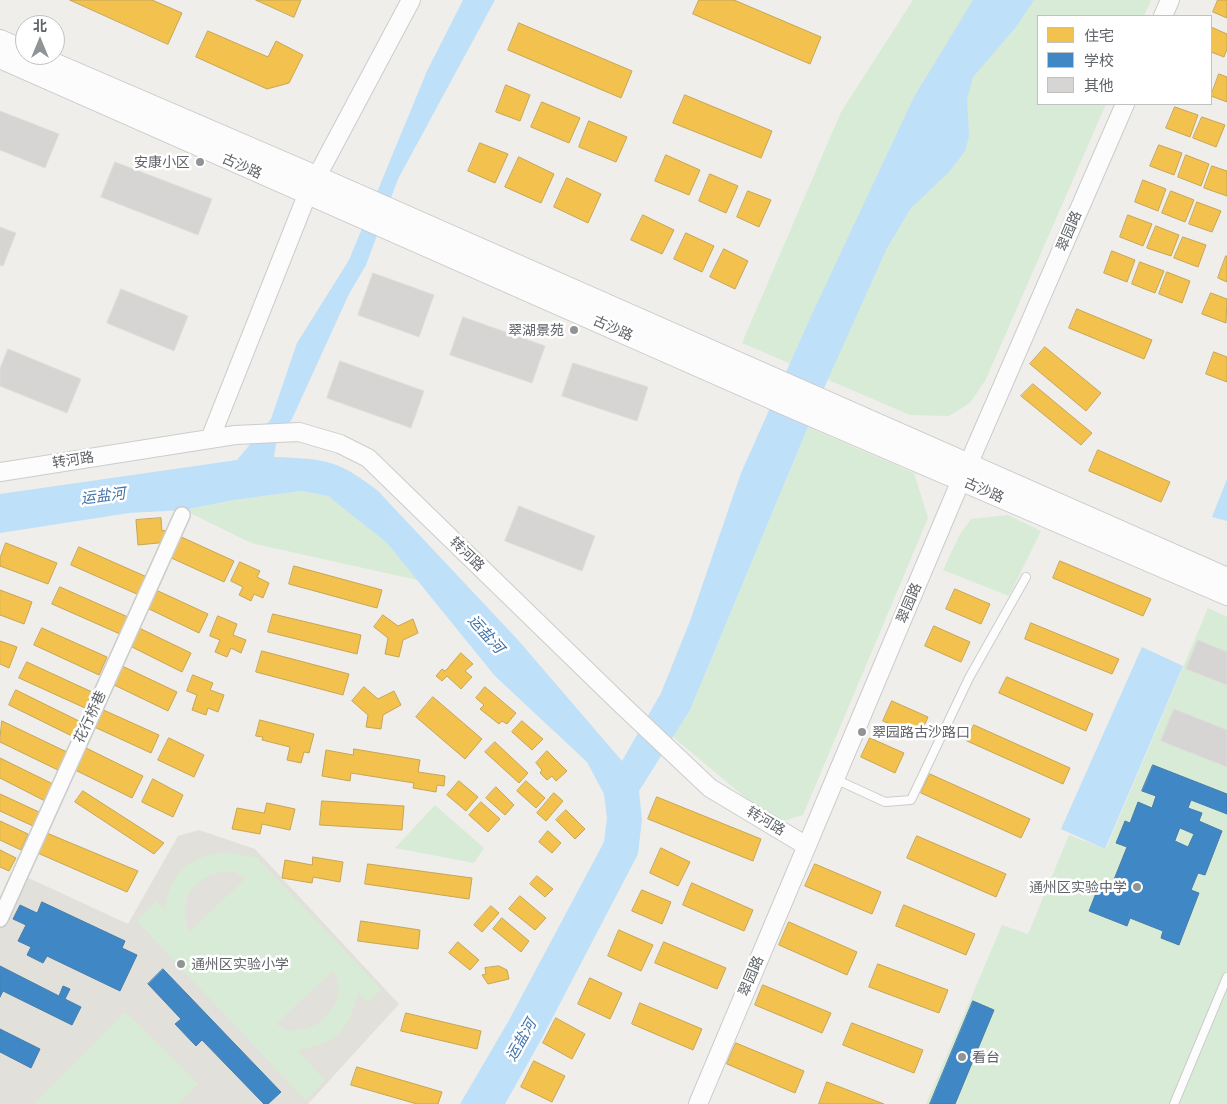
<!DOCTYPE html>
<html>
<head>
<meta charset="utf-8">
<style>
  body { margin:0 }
  #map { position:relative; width:1227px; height:1104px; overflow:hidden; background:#efeeea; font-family:Commissioner,"Noto Sans SC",sans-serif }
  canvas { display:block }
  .legend { position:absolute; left:1037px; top:15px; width:175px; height:90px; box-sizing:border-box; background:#fff; border:1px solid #bfc1c3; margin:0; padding:6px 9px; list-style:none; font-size:15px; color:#5f6368 }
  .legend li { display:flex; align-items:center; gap:10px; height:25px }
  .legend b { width:25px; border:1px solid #bfc1c3 }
  .north { position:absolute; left:15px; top:15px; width:50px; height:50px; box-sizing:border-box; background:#fff; border:1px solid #bfc1c3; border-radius:50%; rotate:0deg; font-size:14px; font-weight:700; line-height:20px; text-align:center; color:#5f6368 }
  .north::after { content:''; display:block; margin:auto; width:18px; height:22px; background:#919496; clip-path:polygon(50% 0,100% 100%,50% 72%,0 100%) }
</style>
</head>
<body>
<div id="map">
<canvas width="1227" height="1104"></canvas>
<ul class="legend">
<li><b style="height:14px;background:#f2c14e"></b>住宅</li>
<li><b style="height:14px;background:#3f88c5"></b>学校</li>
<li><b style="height:14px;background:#d6d5d3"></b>其他</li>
</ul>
<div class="north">北</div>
</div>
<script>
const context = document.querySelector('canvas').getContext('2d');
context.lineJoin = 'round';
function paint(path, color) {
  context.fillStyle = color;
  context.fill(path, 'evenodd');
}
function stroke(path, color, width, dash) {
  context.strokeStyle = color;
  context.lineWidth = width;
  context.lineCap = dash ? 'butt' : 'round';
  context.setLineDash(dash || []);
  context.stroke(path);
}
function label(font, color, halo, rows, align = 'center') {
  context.font = font + ' Commissioner,"Noto Sans SC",sans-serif';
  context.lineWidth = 5;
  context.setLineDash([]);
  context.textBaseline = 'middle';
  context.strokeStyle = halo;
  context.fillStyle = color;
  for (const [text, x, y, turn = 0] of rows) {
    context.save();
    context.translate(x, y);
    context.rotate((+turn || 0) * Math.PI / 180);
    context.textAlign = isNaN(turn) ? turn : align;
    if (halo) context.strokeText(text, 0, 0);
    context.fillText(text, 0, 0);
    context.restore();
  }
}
paint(new Path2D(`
  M199 830 255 849 399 1004 308 1104H0V919L20 874 128 924 178 836Z`), '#e2e0da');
paint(new Path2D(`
  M913 0H1151L1144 16H1038V104H1106L986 379 970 403 949 416 910 415 742 343 841 112Z
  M808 427 914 473 928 518 803 815 783 821 752 803 673 737 690 710Z
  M301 491 328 496 338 503 387 543 417 580 251 543 184 510 234 500Z
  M1008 515 1041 531 1009 596 943 570 960 534 971 519Z
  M1208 608 1227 617V1104H926L1002 925 1028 934 1069 835 1106 849Z
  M435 805 484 848 474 863 395 848Z
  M226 852 257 858 381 989 368 1003 358 992C349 1031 337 1043 297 1050L325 1080 305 1100 137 921 156 901 165 910C169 872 189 856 226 852ZM222 872H234L246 878 189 932C177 901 191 878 222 872ZM333 971C351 998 321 1034 290 1030 286 1030 281 1027 276 1024Z
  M125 1012 198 1084 178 1104H34Z`), '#d8ebd6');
paint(new Path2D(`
  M463 0H495L398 179 366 265 349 294 292 419 277 438 274 457C325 459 337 459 378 491L518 640 622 761 661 693 690 621 741 473 812 314 914 97 973 0H1034L1016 27 973 77 967 99 969 136 965 151 949 172 911 208 887 248 828 379 690 710 639 791 642 819 638 854 542 1038 505 1104H460L508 1022 604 842 607 818 604 794 587 762 495 676 387 543 328 496 301 491 234 500 184 510 129 513 0 533V494L237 460 271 419 297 343 349 260 427 71Z
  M1227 479V521L1212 517Z
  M1142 647 1183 666 1105 849 1061 829Z`), '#bfe0f9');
const homes = new Path2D(`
  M70 0H152L182 13 168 44Z
  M256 0H301L294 17Z
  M699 0H734L821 37 810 64 693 14Z
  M1218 0H1227V18L1213 12Z
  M519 23 632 71 621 98 508 50Z
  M1211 27 1227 34V49L1224 57 1211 52Z
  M208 31 268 57 276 41 303 55 289 83 267 89 196 57Z
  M1219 74 1227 77V102L1211 96Z
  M506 85 530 95 520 121 496 112Z
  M685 95 772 131 761 158 673 123Z
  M542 102 580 118 569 143 531 127Z
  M1175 107 1198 115 1190 137 1166 128Z
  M1202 117 1225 125 1216 147 1193 138Z
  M589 121 627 137 616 162 579 147Z
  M480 143 508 154 495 183 468 171Z
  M1159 145 1182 153 1174 175 1150 166Z
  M666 155 700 170 689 195 655 181Z
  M1186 155 1209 164 1201 186 1178 177Z
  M519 157 554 174 541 203 505 187Z
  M1212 166 1227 171V196L1204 188Z
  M710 174 738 186 726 213 699 201Z
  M567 178 601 194 588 223 554 207Z
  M1143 180 1166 189 1158 211 1135 202Z
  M748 191 771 200 759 227 737 217Z
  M1171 191 1194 200 1185 222 1162 213Z
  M1197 202 1221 211 1212 232 1189 224Z
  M643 215 674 230 662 254 631 240Z
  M1128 215 1152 224 1143 246 1120 237Z
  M1156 226 1179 235 1171 256 1147 248Z
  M686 233 714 246 702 272 674 259Z
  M1183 237 1206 245 1198 267 1174 258Z
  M724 249 748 261 735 289 710 277Z
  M1112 251 1135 260 1127 282 1104 273Z
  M1226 256H1227V282L1218 278Z
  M1140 262 1164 271 1155 293 1132 284Z
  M1167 272 1190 281 1182 303 1159 294Z
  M1211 293 1227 299 1226 323 1202 314Z
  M1077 309 1152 340 1144 359 1069 328Z
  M1045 347 1101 393 1086 411 1030 364Z
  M1214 352 1227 357V382L1206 374Z
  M1033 384 1092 433 1081 445 1021 396Z
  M1098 450 1170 482 1161 502 1089 471Z
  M161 518 162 531 167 530 168 542 138 545 136 520Z
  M177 535 234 561 224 582 167 556Z
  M6 543 57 563 48 584 0 566V558Z
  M79 547 147 577 139 595 71 565Z
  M1060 561 1151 599 1143 616 1053 578Z
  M240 562 260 571 257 577 269 583 263 598 254 594 251 601 239 595 243 587 231 581Z
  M294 566 382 590 377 608 289 584Z
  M60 587 128 617 120 634 52 604Z
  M955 589 990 604 981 624 946 609Z
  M0 590 32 602 24 624 0 615Z
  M156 590 208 614 199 633 147 608Z
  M273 614 361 635 357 654 268 632Z
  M383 615 398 626 413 619 418 633 403 640 399 657 385 654 388 638 374 627Z
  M218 616 237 624 233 635 246 640 241 653 231 648 227 657 215 652 220 640 210 636Z
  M1031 623 1119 659 1112 674 1025 639Z
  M934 626 970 642 961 662 925 646Z
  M137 627 191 653 182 672 128 645Z
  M42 628 107 657 99 675 34 645Z
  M0 641 17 647 9 668 0 664Z
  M262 651 349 674 343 695 256 672Z
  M461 653 473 664 465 671 472 677 461 689 447 676 442 681 436 676 442 669 445 671Z
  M27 662 92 692 85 708 19 678Z
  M120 665 177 692 168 711 110 683Z
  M193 675 213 683 210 690 224 695 218 712 208 708 206 715 192 710 197 695 187 691Z
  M1007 677 1093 714 1086 731 999 693Z
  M364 687 378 699 394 691 401 705 383 715 381 729 366 727 368 715 352 701Z
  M485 687 516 713 507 724 502 721 499 724 480 709 484 705 476 698Z
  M16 690 83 723 76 738 9 705Z
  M433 697 482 739 465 759 416 717Z
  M892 701 928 717 919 737 883 721Z
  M99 708 159 735 151 753 90 725Z
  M260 720 314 734 309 753 304 752 301 763 287 760 290 747 262 740 263 737 256 736Z
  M2 721 69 753 60 771 0 742Z
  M522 721 543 739 532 750 512 732Z
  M974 725 1070 768 1063 784 967 741Z
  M169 738 204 755 194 777 158 760Z
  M870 738 904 753 895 773 861 757Z
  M495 742 528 773 519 783 485 752Z
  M82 746 143 776 132 798 71 768Z
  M354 749 420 760 418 772 445 776 444 786 437 785 436 792 413 788 414 783 351 773 350 781 322 776 326 750 353 755Z
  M547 751 567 771 556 781 552 776 547 780 540 773 542 770 536 763Z
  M0 758 53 784 45 801 0 778Z
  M930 774 1030 819 1021 838 921 793Z
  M153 779 183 795 173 817 142 802Z
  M459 781 478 797 466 811 447 795Z
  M526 781 545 798 536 808 517 791Z
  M496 787 514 805 505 815 486 798Z
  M83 791 164 843 154 854 75 802Z
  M554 793 563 801 546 821 537 813Z
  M0 794 39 812 33 826 0 811Z
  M657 797 761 839 753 861 648 819Z
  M322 801 404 806 402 830 320 825Z
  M481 802 500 819 488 832 469 815Z
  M267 803 295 809 290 830 262 824 260 834 232 829 237 808 264 813Z
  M566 810 585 829 575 839 556 820Z
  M0 821 28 834 21 850 0 840Z
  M42 831 138 871 127 892 33 851Z
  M548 831 561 843 552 853 539 842Z
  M917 836 1006 874 996 897 907 858Z
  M661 848 690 862 678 886 650 873Z
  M0 850 16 858 9 871 0 867Z
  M313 857 343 862 340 882 313 877 312 883 282 878 285 860 312 865Z
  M368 864 472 878 469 899 365 884Z
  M815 864 881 892 872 914 805 886Z
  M537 876 553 889 545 897 530 884Z
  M692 883 753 910 744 931 683 905Z
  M642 890 671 902 662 924 632 911Z
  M520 896 546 918 535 930 509 909Z
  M904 905 975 934 966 955 896 926Z
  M491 906 499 913 482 932 474 925Z
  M502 918 529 941 521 952 493 929Z
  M361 921 420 930 418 949 358 941Z
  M789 922 857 952 847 975 779 945Z
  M619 930 653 945 641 971 608 956Z
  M458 942 479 960 470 970 449 953Z
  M664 942 726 968 717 989 655 963Z
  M878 964 948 990 939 1013 869 987Z
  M499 966 507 970 509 979 488 984 482 975 486 974 485 968Z
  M590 978 622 993 610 1019 578 1004Z
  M763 985 831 1013 822 1033 755 1005Z
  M640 1003 702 1029 693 1050 632 1024Z
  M406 1013 481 1031 477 1049 401 1031Z
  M556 1018 585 1034 572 1059 543 1043Z
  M852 1023 923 1050 914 1073 843 1045Z
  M736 1043 804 1071 795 1093 727 1064Z
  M534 1061 565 1076 552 1102 521 1087Z
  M357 1067 442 1092 438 1104H417L351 1085Z
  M827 1082 884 1104H819Z`);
paint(homes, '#f2c14e');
stroke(homes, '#c6a556', 1);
const schools = new Path2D(`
  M1153 765 1227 794V814L1191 800 1188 808 1202 813 1199 821 1222 831 1205 875 1198 873 1191 890 1199 893 1179 945 1161 938 1163 931 1130 918 1127 926 1089 911 1098 888 1109 892 1127 847 1116 843 1125 821 1130 823 1138 802 1152 808 1156 796 1142 791ZM1180 828 1194 834 1188 847 1175 841Z
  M42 902 125 941 122 948 137 955 120 991 47 956 43 963 27 955 31 947 18 941 26 925 13 919 20 905 37 913Z
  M0 966 59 996 63 986 70 989 65 999 81 1007 72 1025 3 991 0 997Z
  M163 969 281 1092 268 1104H264L202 1040 196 1046 175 1024 181 1019 148 984Z
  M973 1001 994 1010 955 1104H930Z
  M0 1029 40 1049 31 1068 0 1052Z`);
paint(schools, '#3f88c5');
stroke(schools, '#497da9', 1);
const building = new Path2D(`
  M0 111 59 134 45 168 0 150Z
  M115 162 212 199 198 235 101 197Z
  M0 227 16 233 3 266 0 265Z
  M373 273 434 295 419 337 358 315Z
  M121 289 188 316 174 351 107 323Z
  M463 317 545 346 532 383 450 355Z
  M8 349 81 379 67 413 0 386V369Z
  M340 361 424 391 411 428 327 398Z
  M573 363 648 387 637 421 562 396Z
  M519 506 595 536 582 571 505 541Z
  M1198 640 1227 652V685L1186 669Z
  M1174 709 1227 730V767L1161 741Z`);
paint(building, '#d6d5d3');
stroke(building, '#deddd9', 1);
const service = new Path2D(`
  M835 779 885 802 911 800 969 678 1026 577
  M1174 1104 1227 977`);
const minor = new Path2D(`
  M0 919 182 515`);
const tertiary = new Path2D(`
  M1163 16 1170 0
  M210 439 307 195 411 0
  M968 465 1125 104
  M0 472 235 435 299 432 340 444 368 458 620 703 710 788 805 845
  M698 1104 961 480`);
const secondary = new Path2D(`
  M0 40 25 51
  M35 55 316 176 1227 578
  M0 58 788 406 1227 595`);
stroke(service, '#cbcccc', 10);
stroke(minor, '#cbcccc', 18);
stroke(tertiary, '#cbcccc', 20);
stroke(secondary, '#cacacb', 22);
stroke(service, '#fdfcfc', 8);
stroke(minor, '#fdfcfc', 15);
stroke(tertiary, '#fdfcfc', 18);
stroke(secondary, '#fdfcfc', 20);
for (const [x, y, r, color] of [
  [200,162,5,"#919496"],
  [574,330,5,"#919496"],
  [862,732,5,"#919496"],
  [1137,887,5,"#919496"],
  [181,964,5,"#919496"],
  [962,1057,5,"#919496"]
]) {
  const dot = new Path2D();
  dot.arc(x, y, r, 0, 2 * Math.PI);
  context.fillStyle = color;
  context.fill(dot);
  stroke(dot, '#fff', 2);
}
label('14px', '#5f6368', '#fff', [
  ["安康小区",190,162],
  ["翠湖景苑",564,330],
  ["翠园路古沙路口",872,732,"left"],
  ["通州区实验中学",1127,887],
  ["通州区实验小学",191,964,"left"],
  ["看台",972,1057,"left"]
], 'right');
label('14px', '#5f6368', '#fff', [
  ["古沙路",242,166,24],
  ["翠园路",1069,231,-67],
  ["古沙路",613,328,24],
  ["转河路",73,460,-9],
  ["古沙路",984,490,24],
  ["转河路",467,554,44],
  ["翠园路",909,603,-67],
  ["花行桥巷",90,717,-65],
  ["转河路",766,821,31],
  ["翠园路",751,976,-67]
]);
label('italic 15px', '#4174aa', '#fff', [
  ["运盐河",103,496,-7],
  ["运盐河",486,634,48],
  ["运盐河",521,1040,-60]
]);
</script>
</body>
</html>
